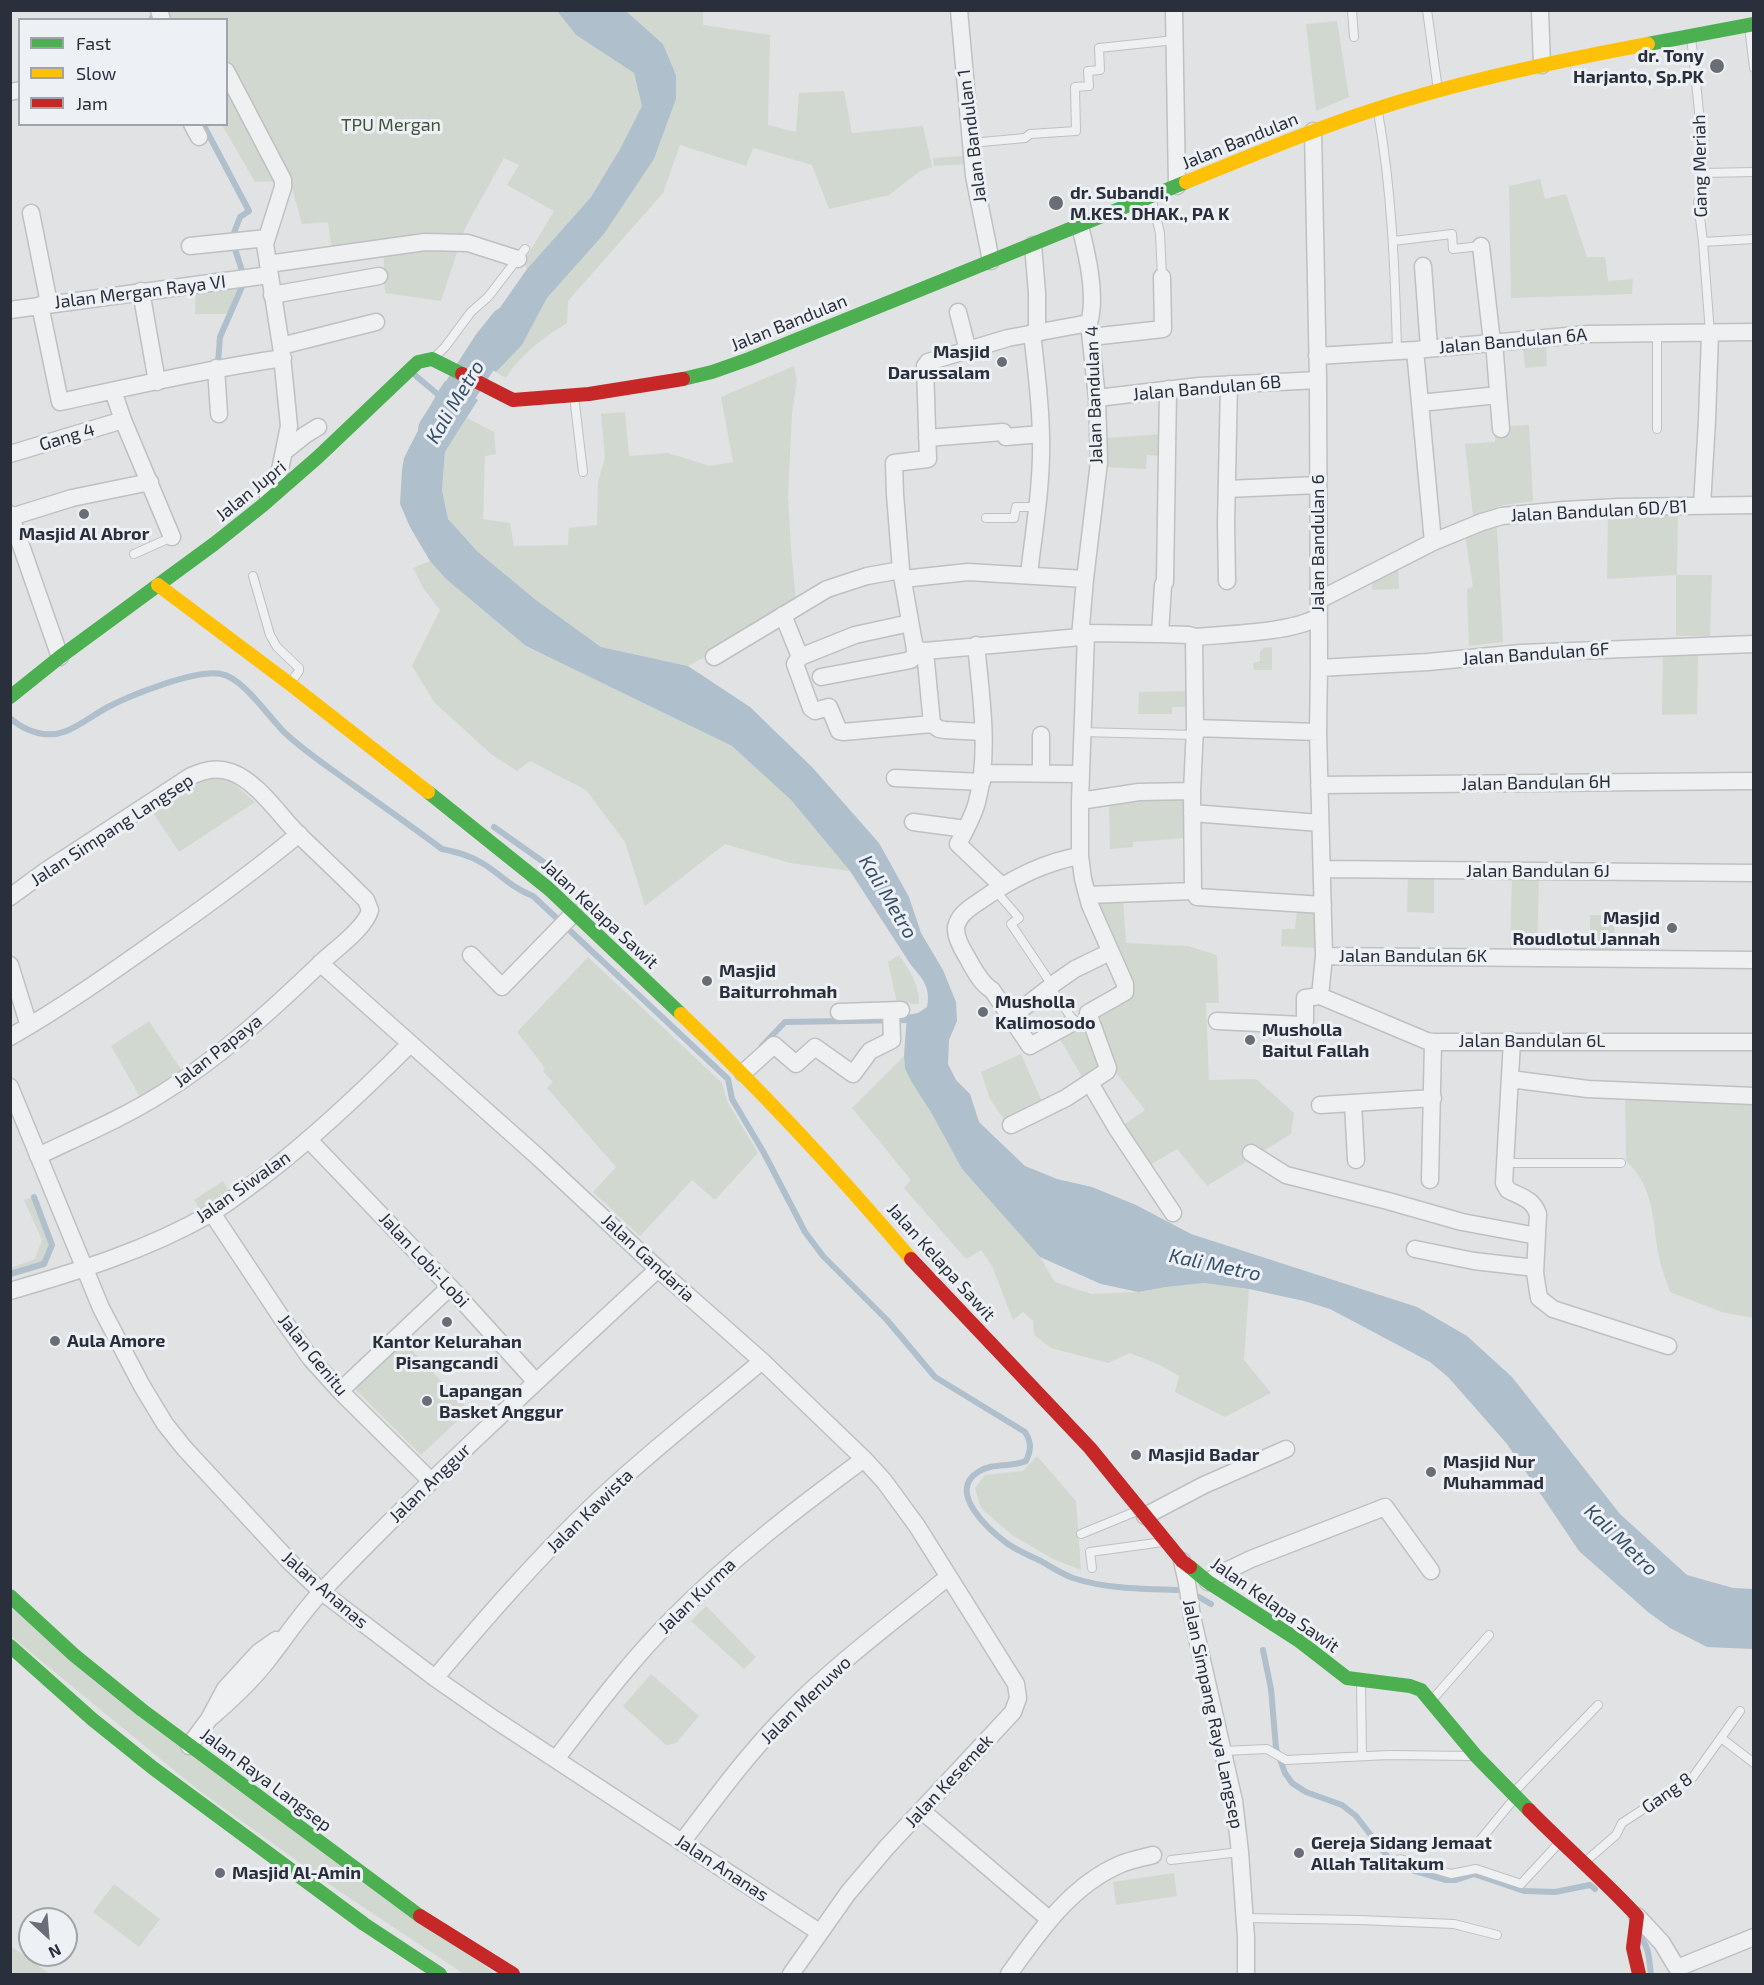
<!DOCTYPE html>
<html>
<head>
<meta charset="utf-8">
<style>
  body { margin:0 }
  #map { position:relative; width:1764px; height:1985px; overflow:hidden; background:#e0e2e4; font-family:"Exo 2",sans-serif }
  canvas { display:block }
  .frame { position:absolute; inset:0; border:12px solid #29303b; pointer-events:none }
  .legend { position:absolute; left:18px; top:18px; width:210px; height:108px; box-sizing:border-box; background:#edf0f4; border:2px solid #9fa3aa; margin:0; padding:8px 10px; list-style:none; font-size:18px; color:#29303b }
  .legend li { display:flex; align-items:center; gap:12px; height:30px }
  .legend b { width:30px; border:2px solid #9fa3aa }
  .north { position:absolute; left:18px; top:1907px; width:60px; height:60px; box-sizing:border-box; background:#edf0f4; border:2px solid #9fa3aa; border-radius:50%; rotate:154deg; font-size:16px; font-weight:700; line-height:24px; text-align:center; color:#29303b }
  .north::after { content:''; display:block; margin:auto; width:21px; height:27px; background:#696e76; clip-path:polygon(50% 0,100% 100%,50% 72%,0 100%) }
</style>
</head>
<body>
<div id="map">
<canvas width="1764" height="1985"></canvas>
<div class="frame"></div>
<ul class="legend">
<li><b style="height:8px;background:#4caf50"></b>Fast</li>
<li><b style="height:8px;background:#ffc107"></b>Slow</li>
<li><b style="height:8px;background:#c62828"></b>Jam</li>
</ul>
<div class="north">N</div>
</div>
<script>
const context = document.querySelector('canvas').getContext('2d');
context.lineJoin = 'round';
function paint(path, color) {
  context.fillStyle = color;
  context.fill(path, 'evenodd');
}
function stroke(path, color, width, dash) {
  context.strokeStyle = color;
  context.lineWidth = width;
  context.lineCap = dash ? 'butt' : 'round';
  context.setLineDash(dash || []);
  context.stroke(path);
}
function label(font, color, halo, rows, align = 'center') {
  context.font = font + ' "Exo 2",sans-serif';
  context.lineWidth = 6;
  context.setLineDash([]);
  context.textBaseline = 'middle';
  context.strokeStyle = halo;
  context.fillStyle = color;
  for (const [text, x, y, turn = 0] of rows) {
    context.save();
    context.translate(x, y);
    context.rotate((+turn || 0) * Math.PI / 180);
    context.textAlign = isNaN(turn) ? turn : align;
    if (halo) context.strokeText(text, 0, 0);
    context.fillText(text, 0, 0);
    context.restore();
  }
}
paint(new Path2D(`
  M167 11H557L576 35 634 73 642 106 620 149 591 197 527 269 524 261 554 211 507 185 519 165 504 158 465 228 441 301 385 293 383 244 332 250 328 222 302 224 290 181 255 182 222 125 226 124V20L171 19Z
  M626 11H703V25L770 35 768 125 796 132 799 93 844 91 852 133 923 126 932 167 920 171 889 195 829 209 812 165 753 148 746 166 680 145 663 193 568 301 567 323C543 338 521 354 506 378L496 372 522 345 547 298 604 234 654 159 676 99V75L663 44Z
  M1337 21 1349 97 1316 111 1306 24Z
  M965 156 966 164 934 166 933 158Z
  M1540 179 1545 199 1566 194 1587 257H1605L1608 281 1633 279 1632 294 1511 298 1509 186Z
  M240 283 227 314H195L196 287Z
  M1546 344 1547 366 1525 368 1523 346Z
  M794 366 797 380 792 413 788 495 791 548 796 601 712 653 688 666 601 647 536 600 478 552 448 519 442 490 445 452 467 418 494 432 496 454 485 456 483 519 510 523 514 546 568 545 569 528 597 525 598 482 605 458 601 414 625 412 629 456 668 453 710 466 733 462 721 397Z
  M1529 425 1533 501 1503 505 1473 516 1465 444 1495 442V427Z
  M1164 434 1162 456 1147 455 1146 469 1103 467 1105 438Z
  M1608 515H1678L1677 575H1712L1710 636H1676V575L1607 579Z
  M1497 527 1503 642 1469 646 1467 589 1473 587 1465 535Z
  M430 561 446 579 526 646 732 746 791 800 850 871 790 863 725 844 645 906 625 842 586 790 530 761 517 771 491 754 435 703 412 666 440 610 424 589 413 568Z
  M1398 567 1399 589 1372 590 1373 580Z
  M1272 647V670H1254L1253 663 1260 661V652L1264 648Z
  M1663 654H1698L1697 714 1662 715Z
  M1189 691V707H1172V714H1138L1139 692Z
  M207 776 227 778 255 802 179 852 152 811Z
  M1184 795 1186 838 1133 842V847L1110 849 1109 803Z
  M1408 876H1434V913L1407 912Z
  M1512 878 1539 879 1537 949 1510 948Z
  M1123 898 1126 943 1188 946 1217 955 1219 1003H1206L1209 1080 1256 1079 1294 1113 1291 1134 1207 1186 1177 1149 1148 1166 1122 1126 1145 1110 1113 1069 1093 1015 1129 993 1093 899Z
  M1297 910 1316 911 1315 948 1281 946 1282 929H1295Z
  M1590 915H1614V949L1590 950Z
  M899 955C910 971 919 984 919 1004L897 1003 888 962Z
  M588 957 722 1083 727 1101 758 1153 715 1200 692 1180 640 1236 593 1192 616 1167 547 1088 553 1082 543 1071 545 1068 517 1032Z
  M1085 1018 1103 1067 1085 1082 1059 1037Z
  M149 1021 182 1071 140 1097 111 1046Z
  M1021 1054 1043 1104 1005 1121 990 1099 981 1072Z
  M904 1056 905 1069 911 1081 932 1114 962 1169 1040 1257 1055 1282 1092 1294 1138 1292 1166 1287 1204 1283 1249 1289 1244 1360 1271 1393 1225 1417 1175 1392 1179 1376 1160 1365 1130 1353 1108 1363 1051 1348 1034 1335 1033 1321 1023 1312 1013 1320 992 1266 981 1250 966 1259 904 1188 911 1180 852 1108Z
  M1625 1093 1753 1100V1318L1722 1312 1670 1292C1667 1282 1662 1271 1660 1261 1651 1223 1657 1190 1626 1161Z
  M223 1181 229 1191 200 1210 194 1200Z
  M32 1197 50 1245 43 1262 11 1273V1268L35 1259 42 1240 24 1200Z
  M404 1342 469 1410 421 1455 354 1388Z
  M1037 1456 1076 1501 1081 1570 1053 1559 1012 1535 981 1508 975 1488 985 1475 1023 1471Z
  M706 1606 756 1657 744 1669 691 1621Z
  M10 1607 495 1974H464L339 1891 197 1789 11 1636Z
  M651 1674 699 1716 676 1743 666 1745 623 1706Z
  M1174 1873 1177 1896 1116 1905 1113 1882Z
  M114 1884 160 1919 139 1947 93 1912Z
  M10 1946 15 1949 50 1974H11Z`), '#d1d8d0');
paint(new Path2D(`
  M557 11H626L663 44 676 75V99L654 159 604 234 547 298 522 345 496 372 467 355 527 269 591 197 620 149 642 106 634 73 576 35Z
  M445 381 478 400 445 452 442 490 448 519 478 552 536 600 601 647 688 666 750 707 812 767 879 843 909 897 921 933 943 970 956 1002 957 1021 949 1040 948 1064 956 1080 970 1094 979 1122 1025 1166 1057 1179 1092 1187 1136 1205 1191 1234 1417 1307 1467 1336 1512 1377 1620 1514 1687 1575 1733 1588 1753 1589V1649L1707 1647 1670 1628 1648 1612 1579 1551 1507 1444 1448 1377 1430 1362 1330 1309 1304 1301 1249 1289 1204 1283 1166 1287 1138 1292 1101 1284 1040 1257 962 1169 932 1114 911 1081 905 1069 904 1056 907 1015 918 1013 927 1007C931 988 923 979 911 965L850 871 791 800 732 746 526 646 446 579 430 561 410 527 400 504 402 470 404 458 437 393Z`), '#b0bfcc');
stroke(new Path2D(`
  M152 18V20
  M203 124 249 211 240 217 232 238
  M234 246 243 274
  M218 363 220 337 244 282
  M416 376 441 397
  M10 718C19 726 26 730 38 733 66 740 85 719 108 707 131 695 196 669 221 674 242 677 269 717 284 732 304 751 327 766 349 782 380 804 411 826 442 849 456 852 469 855 482 863 502 875 510 887 533 896L728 1079 732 1099 764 1153 805 1232 823 1256 887 1320 935 1377 1025 1432C1032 1443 1031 1450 1026 1461 1010 1468 993 1462 978 1472 946 1492 990 1531 1008 1544 1018 1551 1030 1556 1041 1561 1051 1567 1062 1574 1073 1578 1106 1589 1144 1589 1179 1590
  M494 827 552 868 548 873
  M762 1046 785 1022 912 1020
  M10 1274 44 1264 52 1245 34 1197
  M1199 1597 1211 1604
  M1263 1650 1271 1689 1276 1748 1285 1773 1292 1783 1306 1792 1342 1805 1356 1816 1390 1860 1405 1868 1446 1880H1456L1474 1874 1524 1891 1555 1892 1590 1885 1595 1889
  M1641 1938C1650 1949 1649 1962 1651 1974`), '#b0bfcc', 6);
stroke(new Path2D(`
  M435 430 490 344 506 324`), '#b0bfcc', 34);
const lane = new Path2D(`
  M1352 10 1354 37
  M1427 10 1438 90
  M1749 26 1754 68
  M1691 37C1697 90 1703 142 1704 196L1698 202 1703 242 1710 333
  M1378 112C1392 191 1395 271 1397 351
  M971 143 1025 138 1030 134 1076 131 1075 87 1089 86 1088 71 1100 70 1099 48 1175 40
  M1704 173 1754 172
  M1151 197 1160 233 1162 277
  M1393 241 1452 234 1453 249 1481 246
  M1703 242 1754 239
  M1657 333V429
  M435 357 445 347 471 312 488 297 525 249
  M574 396 583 472
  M986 518H1014L1016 507H1037
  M134 554 172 537
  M253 576 270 635 277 647 299 668V671L290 683
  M1082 732 1195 735
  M995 890 1019 918 1011 924 1052 985
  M1050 987 1073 1020 1072 1023
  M1506 1163H1621
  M1081 1534 1137 1511
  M1092 1568 1090 1552 1163 1542
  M1361 1682 1362 1756
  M1432 1700 1489 1635
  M1721 1738 1754 1763
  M1223 1751 1267 1749 1286 1760 1389 1755 1471 1756
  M1513 1793 1598 1705
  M1476 1845 1514 1799
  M1400 1859 1451 1874 1476 1869 1521 1884 1558 1844
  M1171 1860 1240 1852
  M1586 1861 1616 1835 1622 1823 1693 1777 1740 1711
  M1245 1918 1359 1920 1454 1924 1497 1935`);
const street = new Path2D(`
  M159 10 162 20
  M959 10 974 176 991 261
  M1174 10 1177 186
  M1540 10 1542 65
  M226 71 283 180V187L265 244 281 346 289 426 280 470 268 496
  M10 92 20 90
  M192 124 199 137
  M1313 131 1318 380 1319 668 1318 732 1324 956 1320 996
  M31 213 49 303
  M1080 226C1087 254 1097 295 1089 323L1097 398 1099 462 1085 579 1080 637
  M1033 245 1037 293V332
  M190 246 267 238
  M1481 246 1492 342
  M268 264 425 242 468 243 518 259
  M1423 266 1429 348
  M141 291 157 382
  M272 295 379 276
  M40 305 60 402C134 386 208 369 283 358
  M10 310 269 275
  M958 312 968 351
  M1089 323 1008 338 928 362 925 366 928 459 894 463 895 494 901 570 915 649 917 650 925 651 1080 637 1090 633 1160 634 1189 635 1194 637C1227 634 1291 633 1318 617
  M1091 337 1163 329 1162 277
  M1494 342 1501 429
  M281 346 376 322
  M1415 350 1433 542
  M1317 356 1415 350 1588 334 1754 332
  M216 368 219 414
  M113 391 123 420 172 537
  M1097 398 1199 386 1318 380
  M1420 403 1498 395
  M927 438 1003 432 1006 437 1041 434
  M285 451 305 435 318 427
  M10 454 123 420
  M1227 489 1318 485
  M1702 506 1707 420 1710 333
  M10 514 60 657
  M11 517 72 498 150 482
  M1029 574C1034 530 1042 485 1041 440 1041 404 1036 369 1032 333
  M903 579 968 572 1085 579
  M1227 581 1226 524 1229 384
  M1319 600 1433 542 1482 522 1502 516 1564 510 1619 507 1754 505
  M783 615 800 657 795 664 811 708 815 711 829 707 839 731 843 732 932 724 939 729 945 730 983 732
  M1160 634 1163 585 1165 582 1168 389
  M1194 637 1195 728 1192 791 1193 891 1197 897 1323 905
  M976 645C981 696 990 752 977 802 973 817 965 831 958 844L1002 886
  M925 651 932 724
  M714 657 827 589 867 576 901 570
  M800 657 855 635 910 623
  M1319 668 1428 662 1521 653 1754 644
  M821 677 911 660 917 650
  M1195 728 1318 732
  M1041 735V773
  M983 773 1081 774
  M895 778 982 782
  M1319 785 1754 781
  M1080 801 1139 792 1192 791
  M1192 813 1320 823
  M913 822 966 829
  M1322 869 1754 873
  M1087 895 1193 891
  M10 897 47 870 191 776C205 770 216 767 231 772 257 781 280 816 299 835 319 854 339 873 359 893L366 900 370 910C366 927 337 948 324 960 274 1008 221 1057 161 1094 123 1118 80 1136 38 1156
  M471 955 502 987 574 913
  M1324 956 1754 960
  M320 963 538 1157 658 1269 762 1361 864 1459 884 1481 917 1526 1016 1684 1018 1698 1013 1712 887 1847 848 1893 791 1974
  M10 965 29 1026
  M1052 985 1075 969 1110 952
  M839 1012 901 1010
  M1010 1018 1050 987
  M1217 1021 1302 1025 1305 1021V998L1320 996 1427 1041 1433 1042H1754
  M1072 1023 1030 1046 992 990C981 984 973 968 967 957 962 949 955 937 956 927 959 914 971 907 980 901 1011 879 1043 862 1080 856
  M10 1037C61 1008 108 975 156 941 205 907 253 872 299 834
  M1512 1041 1504 1183 1508 1190C1521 1197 1533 1199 1538 1214L1535 1273 1539 1298 1553 1309 1668 1346
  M743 1073 774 1045 796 1064 815 1047 853 1074 870 1051 892 1040 891 1011
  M1510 1079 1588 1089 1754 1096
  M1090 1083 1117 1129 1173 1213
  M10 1087 101 1308 142 1386 165 1424 185 1449 291 1563 322 1592 435 1678 494 1719 819 1932
  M1353 1103 1356 1160
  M1320 1105 1433 1098
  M1011 1125 1066 1098 1107 1071 1108 1068 1088 1013 1125 992V984L1090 905 1083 879 1080 856V801L1086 634
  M309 1140 450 1287 536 1382
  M1251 1153 1286 1175 1388 1201 1462 1222 1537 1236
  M1430 1180 1433 1042
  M212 1213 281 1317 311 1359 340 1391 431 1481
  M1415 1249 1474 1261 1535 1268
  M10 1291C79 1271 147 1250 210 1214 229 1203 247 1188 265 1175 317 1135 364 1090 410 1044
  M340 1391 450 1287
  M1145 1516 1204 1485 1286 1449
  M1182 1561 1187 1583 1192 1616 1234 1801 1240 1852 1246 1938V1974
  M1208 1582 1220 1574 1251 1559 1385 1507 1431 1571
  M435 1678C484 1620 534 1562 589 1509 643 1457 704 1410 762 1361
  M209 1719C230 1701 250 1683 267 1661 286 1637 302 1612 323 1590 430 1478 545 1374 658 1269
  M189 1746 209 1719 225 1689 259 1652 276 1640
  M556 1759C593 1711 629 1662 672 1619 731 1559 796 1509 864 1459
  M922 1811 1050 1920
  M682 1842C715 1799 746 1756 784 1717 834 1665 893 1622 948 1577
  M1637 1916 1662 1943 1677 1968 1754 1937
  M1009 1974C1039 1932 1071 1885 1121 1864 1131 1860 1142 1858 1153 1855`);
stroke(lane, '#bec0c2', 10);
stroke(street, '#bec0c2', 19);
stroke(lane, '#eef0f1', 8);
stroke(street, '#eef0f1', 16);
stroke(new Path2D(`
  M1648 44 1754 24
  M683 379 712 372 749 359 1186 182
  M10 697 60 657 214 544 263 505 318 457 418 362 432 359 462 374
  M428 792 549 889 681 1014
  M1190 1567 1208 1582 1298 1640 1347 1678 1410 1686 1421 1690 1476 1756 1529 1810
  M10 1596 74 1655 142 1710 420 1916
  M10 1646 92 1719 153 1768 364 1924 440 1974`), '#4caf50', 14);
stroke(new Path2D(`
  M1186 182C1245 158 1304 133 1364 113 1456 82 1553 62 1648 44
  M158 585 290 684 428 792
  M681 1014C762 1091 838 1173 911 1259`), '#ffc107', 14);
stroke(new Path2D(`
  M462 374 513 400 589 394 683 379
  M911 1259 1090 1448 1182 1561 1190 1567
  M1529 1810C1564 1846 1603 1879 1637 1916L1633 1948 1639 1974
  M420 1916 513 1974`), '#c62828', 14);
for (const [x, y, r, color] of [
  [1717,66,8,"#696e76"],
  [1056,203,8,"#696e76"],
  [1002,362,6,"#696e76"],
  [84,514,6,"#696e76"],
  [1672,928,6,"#696e76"],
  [707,981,6,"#696e76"],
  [983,1012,6,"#696e76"],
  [1250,1040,6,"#696e76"],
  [447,1322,6,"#696e76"],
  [55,1341,6,"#696e76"],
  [427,1401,6,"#696e76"],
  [1136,1455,6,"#696e76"],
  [1431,1472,6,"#696e76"],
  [1299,1853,6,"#696e76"],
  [220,1873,6,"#696e76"]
]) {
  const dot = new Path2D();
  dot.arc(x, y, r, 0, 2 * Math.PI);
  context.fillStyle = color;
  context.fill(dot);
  stroke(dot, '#edf0f4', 2);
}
label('bold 18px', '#29303b', '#edf0f4', [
  ["dr. Tony",1704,56,"right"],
  ["Harjanto, Sp.PK",1704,77,"right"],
  ["dr. Subandi,",1070,193],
  ["M.KES. DHAK., PA K",1070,214],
  ["Masjid",990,352,"right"],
  ["Darussalam",990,373,"right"],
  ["Masjid Al Abror",84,534,"center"],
  ["Masjid",1660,918,"right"],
  ["Roudlotul Jannah",1660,939,"right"],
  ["Masjid",719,971],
  ["Baiturrohmah",719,992],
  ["Musholla",995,1002],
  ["Kalimosodo",995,1023],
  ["Musholla",1262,1030],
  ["Baitul Fallah",1262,1051],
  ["Aula Amore",67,1341],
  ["Kantor Kelurahan",447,1342,"center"],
  ["Pisangcandi",447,1363,"center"],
  ["Lapangan",439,1391],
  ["Basket Anggur",439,1412],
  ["Masjid Badar",1148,1455],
  ["Masjid Nur",1443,1462],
  ["Muhammad",1443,1483],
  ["Gereja Sidang Jemaat",1311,1843],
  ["Allah Talitakum",1311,1864],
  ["Masjid Al-Amin",232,1873]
], 'left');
label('18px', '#3e5538', '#edf0f4', [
  ["TPU Mergan",391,125]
]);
label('18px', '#29303b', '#edf0f4', [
  ["Jalan Bandulan 1",972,136,-97],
  ["Jalan Bandulan",1240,141,-22],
  ["Gang Meriah",1700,166,-91],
  ["Jalan Mergan Raya VI",140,292,-7],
  ["Jalan Bandulan",789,323,-22],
  ["Jalan Bandulan 6A",1513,341,-5],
  ["Jalan Bandulan 6B",1207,388,-5],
  ["Jalan Bandulan 4",1094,395,-92],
  ["Gang 4",67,437,-17],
  ["Jalan Jupri",251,491,-39],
  ["Jalan Bandulan 6D/B1",1599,511,-3],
  ["Jalan Bandulan 6",1318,543,-90],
  ["Jalan Bandulan 6F",1536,654,-4],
  ["Jalan Bandulan 6H",1536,783,-1],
  ["Jalan Simpang Langsep",112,830,-33],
  ["Jalan Bandulan 6J",1538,871],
  ["Jalan Kelapa Sawit",600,914,43],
  ["Jalan Bandulan 6K",1413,956],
  ["Jalan Bandulan 6L",1532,1041],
  ["Jalan Papaya",218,1051,-38],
  ["Jalan Siwalan",243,1187,-35],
  ["Jalan Gandaria",648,1258,43],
  ["Jalan Lobi-Lobi",424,1260,47],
  ["Jalan Kelapa Sawit",941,1262,48],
  ["Jalan Genitu",313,1355,51],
  ["Jalan Anggur",430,1483,-44],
  ["Jalan Kawista",590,1511,-44],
  ["Jalan Ananas",325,1590,41],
  ["Jalan Kurma",697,1596,-44],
  ["Jalan Kelapa Sawit",1275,1605,35],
  ["Jalan Menuwo",806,1700,-44],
  ["Jalan Simpang Raya Langsep",1213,1714,78],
  ["Jalan Raya Langsep",266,1780,37],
  ["Jalan Kesemek",949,1781,-47],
  ["Gang 8",1667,1793,-35],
  ["Jalan Ananas",722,1868,33]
]);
label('italic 20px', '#37506a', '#edf0f4', [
  ["Kali Metro",455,402,-59],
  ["Kali Metro",888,897,59],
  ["Kali Metro",1215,1265,12],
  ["Kali Metro",1621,1540,44]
]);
</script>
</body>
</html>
